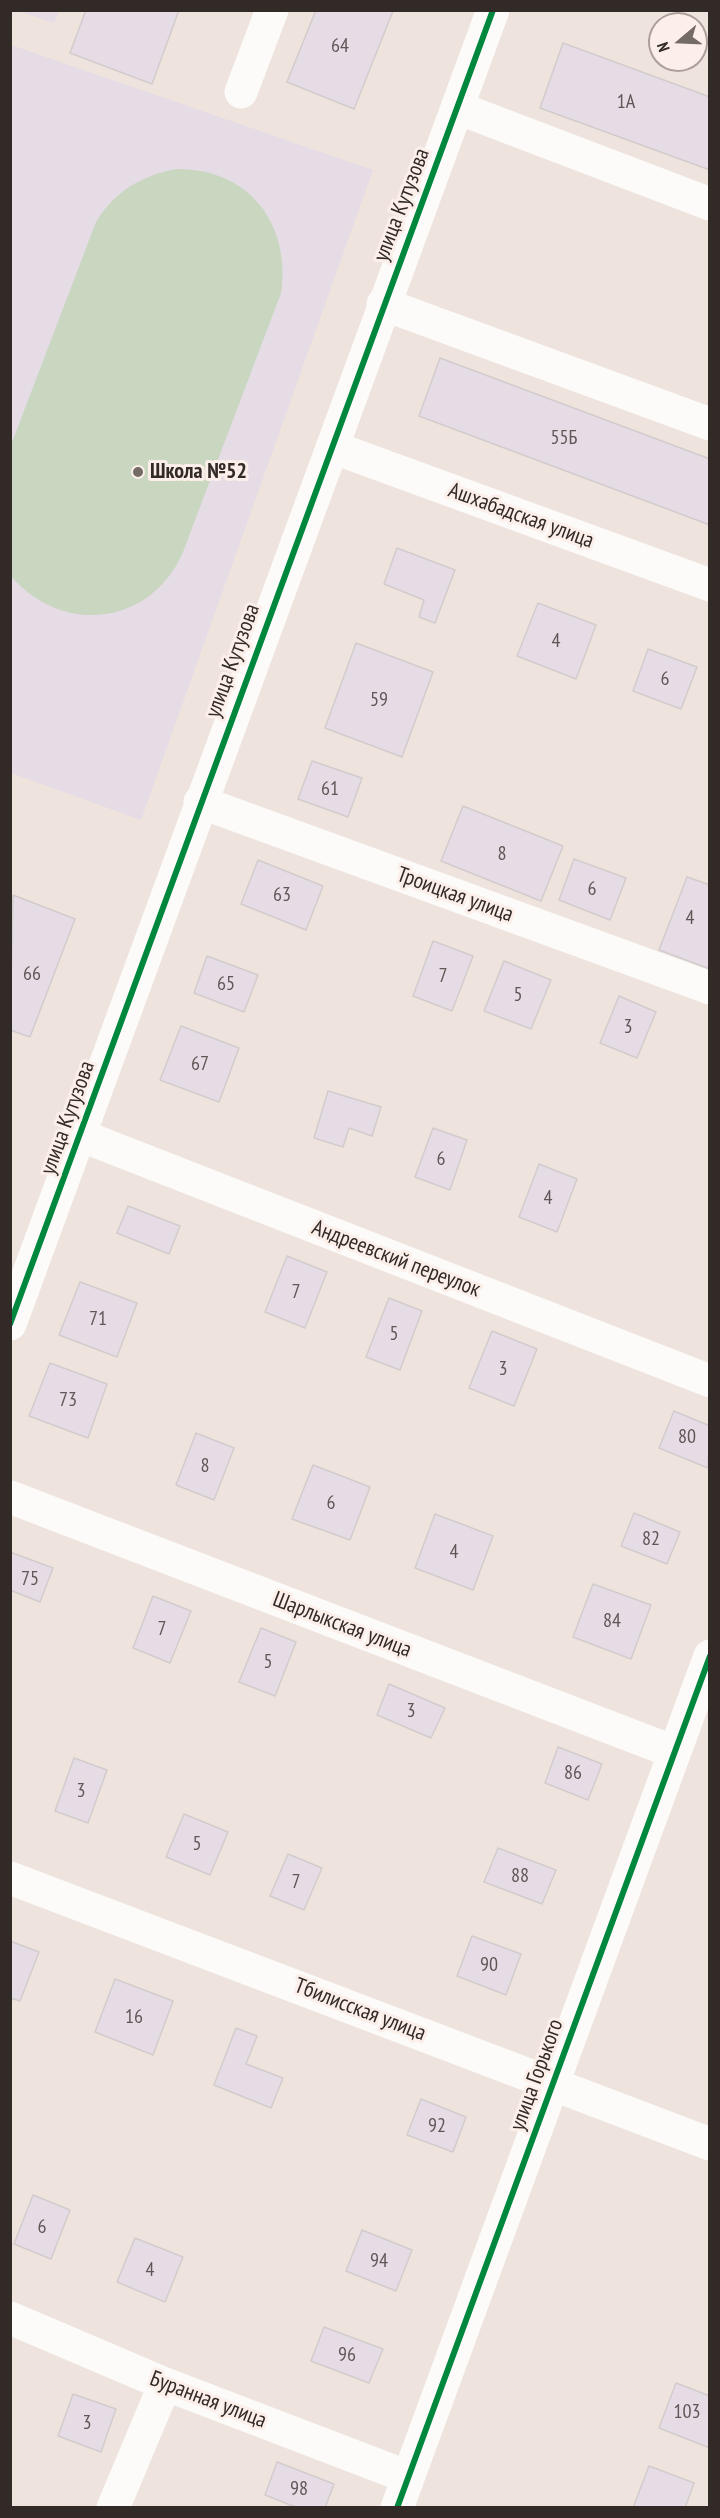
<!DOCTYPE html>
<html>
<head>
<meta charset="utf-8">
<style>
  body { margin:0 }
  #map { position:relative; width:720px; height:2518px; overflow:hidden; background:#eee3dd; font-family:"PT Sans Narrow",sans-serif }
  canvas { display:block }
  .frame { position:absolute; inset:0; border:12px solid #322a27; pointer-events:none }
  .north { position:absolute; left:648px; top:12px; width:60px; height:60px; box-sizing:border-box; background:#fcefe9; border:2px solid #aba09b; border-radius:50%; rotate:251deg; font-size:16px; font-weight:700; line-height:24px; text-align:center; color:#322a27 }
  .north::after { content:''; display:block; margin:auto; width:21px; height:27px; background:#746b67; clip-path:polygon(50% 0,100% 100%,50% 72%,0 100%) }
</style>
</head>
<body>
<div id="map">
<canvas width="720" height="2518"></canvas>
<div class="frame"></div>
<div class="north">N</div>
</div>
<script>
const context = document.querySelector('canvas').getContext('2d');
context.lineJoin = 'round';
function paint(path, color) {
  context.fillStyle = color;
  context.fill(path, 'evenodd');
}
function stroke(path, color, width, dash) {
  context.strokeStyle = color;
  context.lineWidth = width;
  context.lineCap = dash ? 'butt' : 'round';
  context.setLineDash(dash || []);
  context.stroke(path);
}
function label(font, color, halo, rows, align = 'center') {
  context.font = font + ' "PT Sans Narrow",sans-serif';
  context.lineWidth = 6;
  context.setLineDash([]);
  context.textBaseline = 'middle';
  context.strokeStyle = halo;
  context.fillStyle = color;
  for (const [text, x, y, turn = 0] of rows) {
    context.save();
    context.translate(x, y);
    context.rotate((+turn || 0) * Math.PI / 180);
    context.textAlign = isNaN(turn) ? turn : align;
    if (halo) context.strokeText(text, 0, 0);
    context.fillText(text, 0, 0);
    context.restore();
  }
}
paint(new Path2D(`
  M19 11 59 10V11L54 23Z
  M11 45 373 170 141 820 11 773Z`), '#e5dce6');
paint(new Path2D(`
  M176 169C248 168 291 223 281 293L183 552C151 626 62 636 11 576V445L96 222C115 191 141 176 176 169Z`), '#c9d6c0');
const building = new Path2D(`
  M86 10H179L152 84 70 53Z
  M316 10 393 11 354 109 287 82Z
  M563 43 710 97V170L540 108Z
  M440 358 710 459V525L419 416Z
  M397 548 455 570 435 623 419 617 424 600 384 584Z
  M538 603 596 625 576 679 517 656Z
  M356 643 433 672 402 757 325 728Z
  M648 649 697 667 681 709 633 691Z
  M312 761 362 778 348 817 298 799Z
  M463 806 563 846 541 901 441 861Z
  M574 859 626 878 610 920 559 900Z
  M258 860 323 886 306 930 241 904Z
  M687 877 710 885V969L659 950Z
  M13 895 75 919 30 1037 10 1030Z
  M433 941 473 956 452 1011 413 996Z
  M207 956 258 975 244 1012 194 993Z
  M504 961 551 980 531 1029 484 1011Z
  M619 996 656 1012 637 1058 600 1043Z
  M181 1026 239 1048 219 1102 160 1080Z
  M328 1091 381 1107 372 1136 349 1128 343 1147 314 1138Z
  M433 1128 467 1140 450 1190 415 1177Z
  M539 1164 577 1179 557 1232 519 1217Z
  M128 1206 180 1226 169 1254 117 1233Z
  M287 1256 327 1272 305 1328 265 1312Z
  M80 1282 137 1303 117 1357 59 1335Z
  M389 1298 422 1311 400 1370 366 1357Z
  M492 1331 537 1349 514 1406 469 1388Z
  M50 1363 107 1384 88 1438 29 1416Z
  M674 1411 710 1426 708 1468 659 1448Z
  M196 1433 234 1448 214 1500 176 1485Z
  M313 1465 370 1487 350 1540 292 1519Z
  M634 1513 680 1532 667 1564 621 1546Z
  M435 1514 493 1536 473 1590 415 1568Z
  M10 1552 53 1568 40 1602 10 1590Z
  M593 1584 651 1605 631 1659 573 1637Z
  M153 1596 191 1611 170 1663 133 1648Z
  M261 1628 296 1642 275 1696 239 1682Z
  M389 1684 445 1708 431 1738 377 1715Z
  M558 1747 602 1764 588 1800 545 1783Z
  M74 1758 107 1770 88 1823 55 1811Z
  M184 1814 228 1832 210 1875 166 1857Z
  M498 1848 556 1870 542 1904 484 1882Z
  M288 1854 322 1868 304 1910 270 1896Z
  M472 1936 521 1954 506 1995 457 1976Z
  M10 1941 39 1952 20 2001 10 1998Z
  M115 1979 173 2001 153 2055 95 2032Z
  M236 2028 257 2036 246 2064 283 2078 271 2108 214 2085Z
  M421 2099 466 2117 453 2152 407 2135Z
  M33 2195 70 2210 51 2259 14 2244Z
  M362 2230 412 2250 396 2291 346 2271Z
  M135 2238 183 2257 165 2302 117 2282Z
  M324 2327 383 2349 369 2383 311 2361Z
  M676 2383 710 2396V2448L659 2428Z
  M73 2394 116 2409 101 2452 58 2436Z
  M277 2462 334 2484 325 2508H298L265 2495Z
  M649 2466 694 2483 685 2508H633Z`);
paint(building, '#e6dce5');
stroke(building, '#d2cccd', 1.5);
stroke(new Path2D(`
  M241 92 272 10
  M458 108 710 204
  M383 304 710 424
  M332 447 710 585
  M200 802 710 988
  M82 1136 710 1381
  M10 1324 493 10
  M10 1497 674 1752
  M10 1878 710 2144
  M10 2318 165 2384 408 2477
  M113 2508 165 2384
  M397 2508 710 1656`), '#fcfbfa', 33);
stroke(new Path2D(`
  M10 1324 493 10
  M397 2508 710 1656`), '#00873e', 6);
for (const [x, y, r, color] of [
  [138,472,6,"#746b67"]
]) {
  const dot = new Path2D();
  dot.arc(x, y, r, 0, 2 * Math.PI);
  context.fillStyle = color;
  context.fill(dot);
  stroke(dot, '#fcefe9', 2);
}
label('20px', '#5f5656', null, [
  ["64",340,46],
  ["1А",626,102],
  ["55Б",564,438],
  ["4",556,641],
  ["6",665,679],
  ["59",379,700],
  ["61",330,789],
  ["8",502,854],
  ["6",592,889],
  ["63",282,895],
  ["4",690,918],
  ["66",32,974],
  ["7",443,976],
  ["65",226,984],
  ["5",518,995],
  ["3",628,1027],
  ["67",200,1064],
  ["6",441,1159],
  ["4",548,1198],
  ["7",296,1292],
  ["71",98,1319],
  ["5",394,1334],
  ["3",503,1369],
  ["73",68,1400],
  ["80",687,1437],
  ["8",205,1466],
  ["6",331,1503],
  ["82",651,1539],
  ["4",454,1552],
  ["75",30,1579],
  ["84",612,1621],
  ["7",162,1629],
  ["5",268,1662],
  ["3",411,1711],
  ["86",573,1773],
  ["3",81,1791],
  ["5",197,1844],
  ["88",520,1876],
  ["7",296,1882],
  ["90",489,1965],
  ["16",134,2017],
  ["92",437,2126],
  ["6",42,2227],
  ["94",379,2261],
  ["4",150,2270],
  ["96",347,2355],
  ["103",687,2412],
  ["3",87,2423],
  ["98",299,2489]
]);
label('22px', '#322a27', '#fcefe9', [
  ["улица Кутузова",402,205,-69],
  ["Ашхабадская улица",521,516,20],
  ["улица Кутузова",233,661,-70],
  ["Троицкая улица",455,895,20],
  ["улица Кутузова",68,1118,-70],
  ["Андреевский переулок",396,1259,21],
  ["Шарлыкская улица",342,1625,21],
  ["Тбилисская улица",360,2010,21],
  ["улица Горького",537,2075,-70],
  ["Буранная улица",208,2400,21]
]);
label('bold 22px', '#322a27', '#fcefe9', [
  ["Школа №52",150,472]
], 'left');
</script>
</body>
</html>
